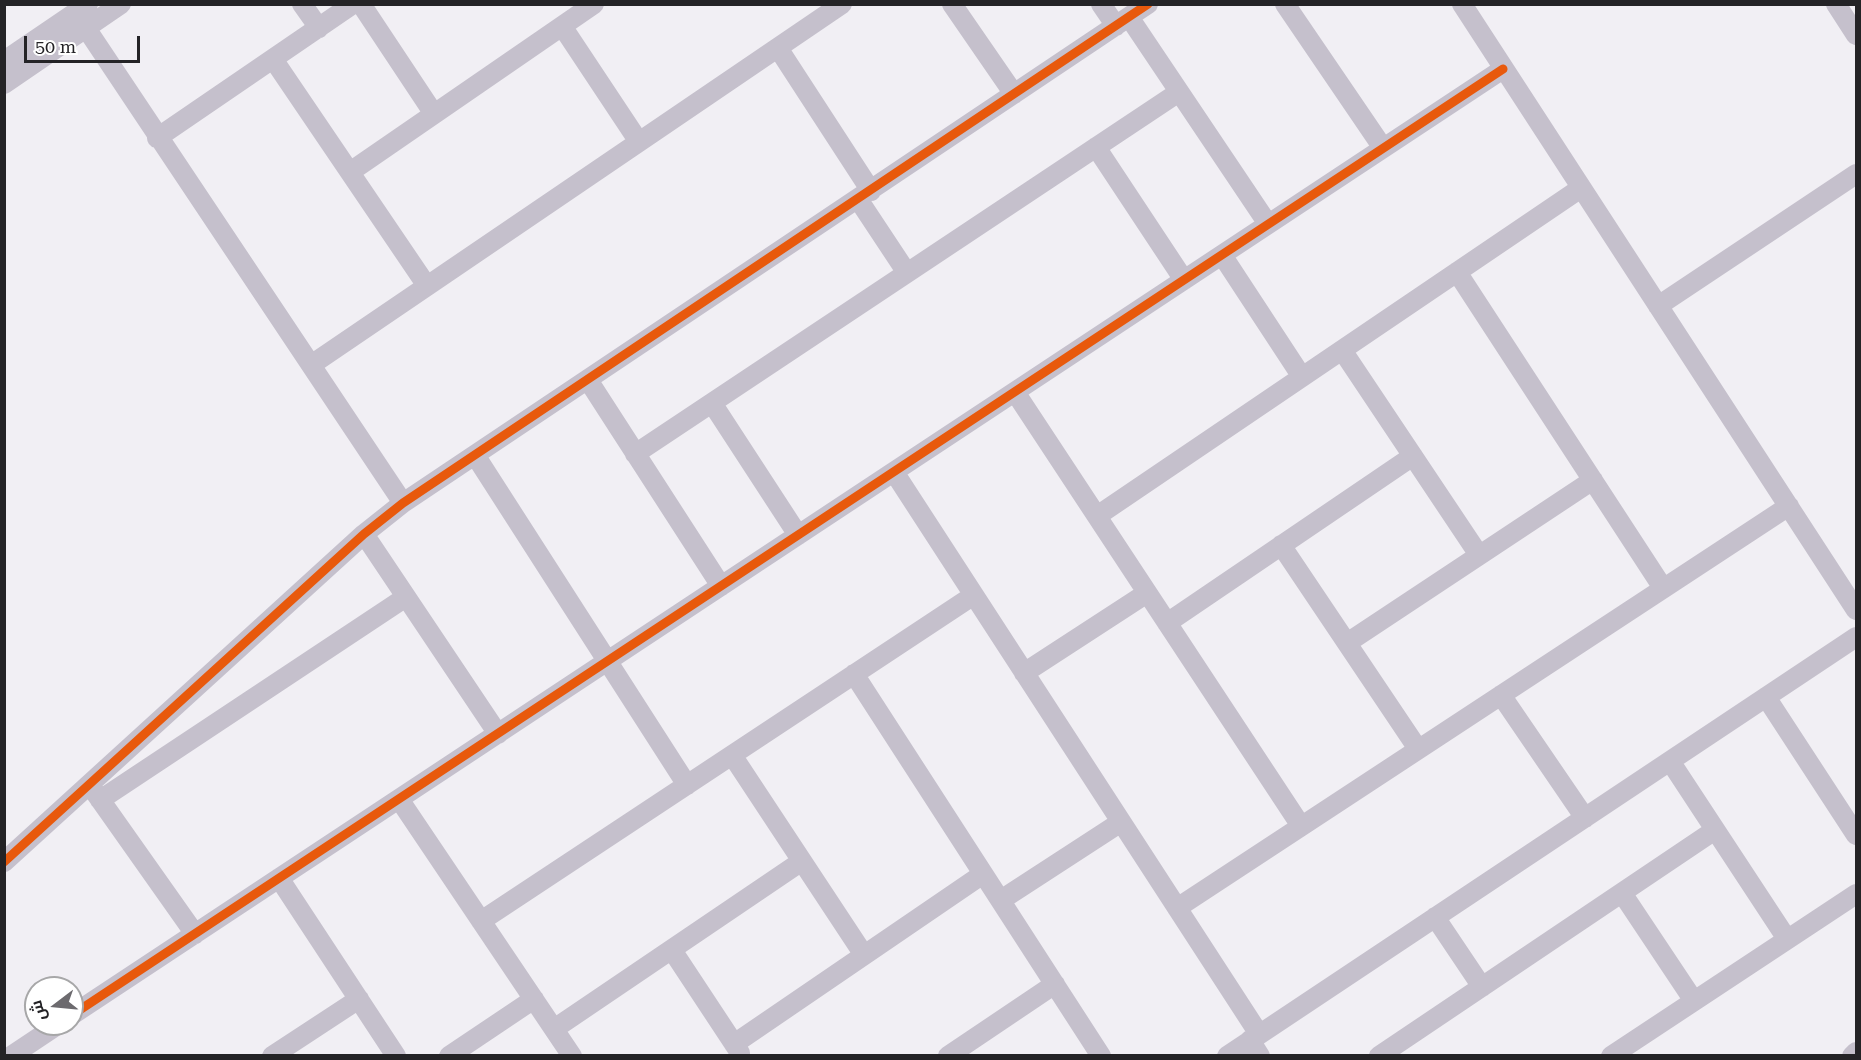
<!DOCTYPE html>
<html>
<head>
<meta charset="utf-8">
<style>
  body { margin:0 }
  #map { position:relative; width:1861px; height:1060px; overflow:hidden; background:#f1eff4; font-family:"Roboto Serif",Cairo,serif }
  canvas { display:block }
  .frame { position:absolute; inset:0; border:6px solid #242326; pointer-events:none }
  .north { position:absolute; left:24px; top:976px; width:60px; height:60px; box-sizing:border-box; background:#fff; border:2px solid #a7a7a8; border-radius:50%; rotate:254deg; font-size:16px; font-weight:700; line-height:24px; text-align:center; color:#242326 }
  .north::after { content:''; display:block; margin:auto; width:21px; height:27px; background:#6c6a6e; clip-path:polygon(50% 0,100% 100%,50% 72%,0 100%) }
  .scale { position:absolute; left:24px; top:36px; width:116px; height:27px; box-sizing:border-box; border:3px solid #242326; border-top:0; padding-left:8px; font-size:18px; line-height:21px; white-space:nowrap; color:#242326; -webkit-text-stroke:4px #fff; paint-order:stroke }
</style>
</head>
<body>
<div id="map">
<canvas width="1861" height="1060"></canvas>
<div class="frame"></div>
<div class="north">ش</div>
<div class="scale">50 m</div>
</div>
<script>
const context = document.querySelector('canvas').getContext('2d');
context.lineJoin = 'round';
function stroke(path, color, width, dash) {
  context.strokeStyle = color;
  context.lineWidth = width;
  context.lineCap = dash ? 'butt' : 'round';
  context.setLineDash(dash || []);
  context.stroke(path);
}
stroke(new Path2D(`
  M302 4 319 28
  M361 4 434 114
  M952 4 1014 94
  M1101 4 1116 26
  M1285 4 1383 148
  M1462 4 1856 610
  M1836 4 1856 35
  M1129 17 1268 224
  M562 26 639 142
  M86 28 403 503
  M778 48 871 191
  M273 59 427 286
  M4 61 88 4
  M4 84 121 4
  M157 138 353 4
  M1096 147 1184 280
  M350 172 594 4
  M858 199 907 273
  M1222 255 1302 377
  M1457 272 1663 588
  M1658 306 1856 174
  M1342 350 1479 555
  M311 365 842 4
  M588 380 721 586
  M1015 392 1301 826
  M712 403 798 535
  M635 454 1179 92
  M475 455 687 785
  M894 472 1259 1034
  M1097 516 1581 188
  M364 534 498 734
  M1281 545 1418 749
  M1167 623 1413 456
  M1347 643 1593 480
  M1024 673 1147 593
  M854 674 1101 1056
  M1501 695 1585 818
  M1766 697 1856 835
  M732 755 864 955
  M1670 761 1787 939
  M94 791 195 934
  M399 799 572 1056
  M100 800 406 597
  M4 862 364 534 403 503 1148 4
  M279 878 396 1056
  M1622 893 1694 1001
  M1001 900 1121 822
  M1177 908 1789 506
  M1435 917 1482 987
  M481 921 974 595
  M672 950 740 1053
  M72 1015 1503 69
  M554 1029 802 861
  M1250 1040 1260 1056
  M734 1044 983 874
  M11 1056 59 1024
  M272 1056 359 999
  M449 1056 534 999
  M948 1056 1055 984
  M1227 1056 1856 637
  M1379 1056 1715 830
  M1611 1056 1856 894
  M1852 1056 1856 1052`), '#c5c0cc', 20);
stroke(new Path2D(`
  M4 862 364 534 403 503 1148 4
  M72 1015 1503 69`), '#e8590c', 9);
</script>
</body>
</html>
